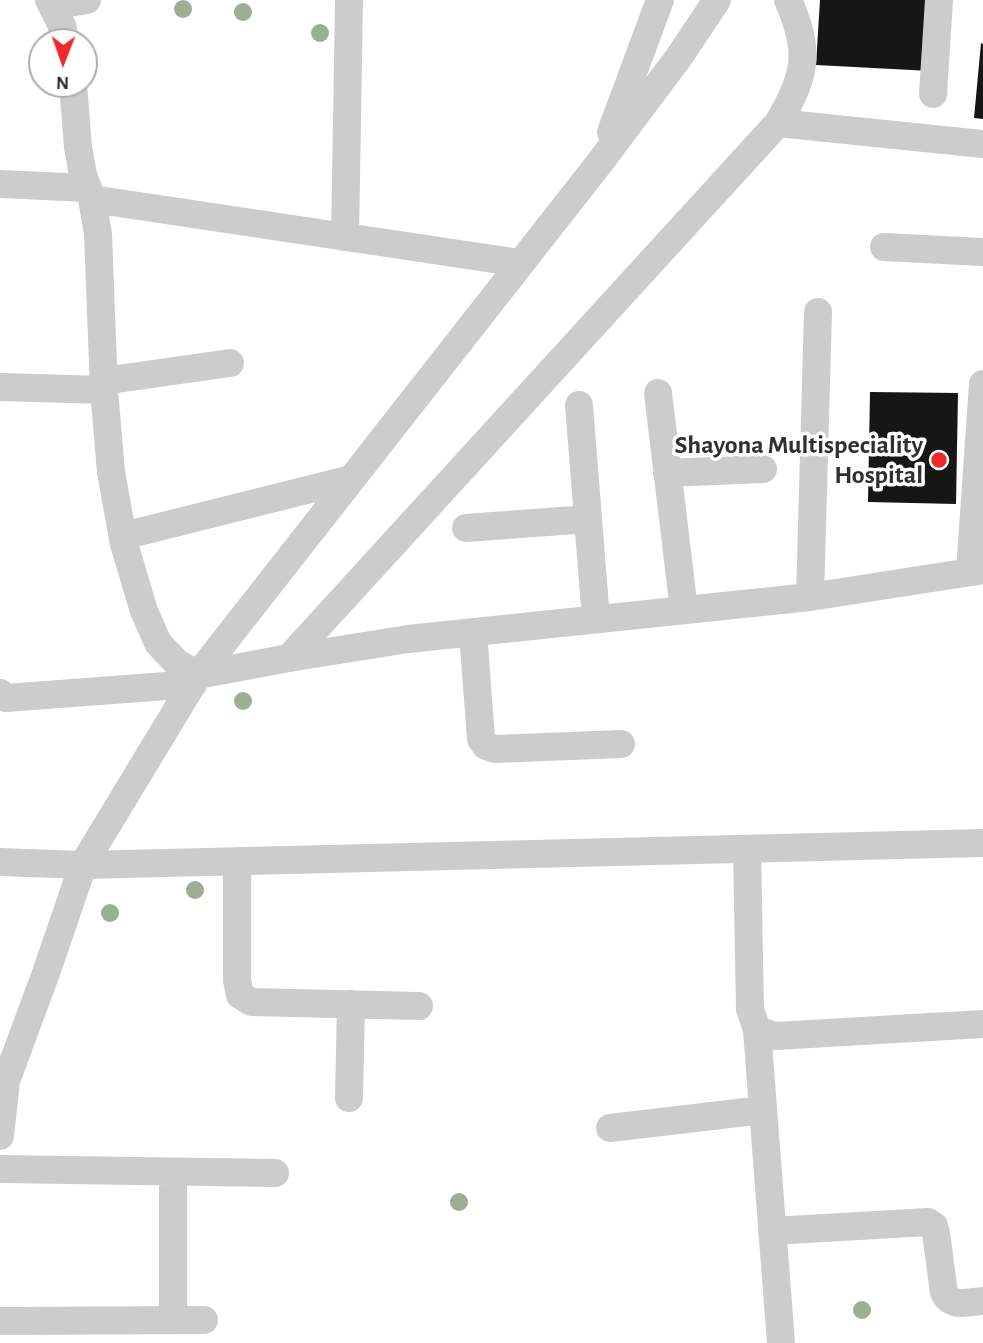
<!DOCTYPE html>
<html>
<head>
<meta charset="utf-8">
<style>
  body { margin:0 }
  #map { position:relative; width:983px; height:1343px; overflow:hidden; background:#fff; font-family:"Alegreya Sans",sans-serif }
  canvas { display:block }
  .north { position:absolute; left:28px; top:28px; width:70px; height:70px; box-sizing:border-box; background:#fff; border:2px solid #acacac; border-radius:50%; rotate:181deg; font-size:19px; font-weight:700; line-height:28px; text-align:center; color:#2f2f2f }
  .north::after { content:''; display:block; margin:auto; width:24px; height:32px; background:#ed292b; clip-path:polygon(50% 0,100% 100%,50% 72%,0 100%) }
</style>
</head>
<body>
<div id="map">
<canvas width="983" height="1343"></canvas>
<div class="north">N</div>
</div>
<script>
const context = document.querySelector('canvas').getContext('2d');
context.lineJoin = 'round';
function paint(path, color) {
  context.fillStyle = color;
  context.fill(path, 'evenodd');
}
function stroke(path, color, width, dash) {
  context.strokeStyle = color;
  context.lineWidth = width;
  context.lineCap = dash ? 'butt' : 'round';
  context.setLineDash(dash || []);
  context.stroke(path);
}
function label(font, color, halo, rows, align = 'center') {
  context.font = font + ' "Alegreya Sans",sans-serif';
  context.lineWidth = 7;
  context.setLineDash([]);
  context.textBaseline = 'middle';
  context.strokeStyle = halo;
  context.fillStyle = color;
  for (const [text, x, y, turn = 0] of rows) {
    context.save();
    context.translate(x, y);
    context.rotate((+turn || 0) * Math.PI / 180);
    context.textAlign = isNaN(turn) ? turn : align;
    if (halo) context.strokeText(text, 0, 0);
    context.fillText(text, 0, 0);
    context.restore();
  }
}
paint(new Path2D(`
  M820 0H934L930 71 816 65Z
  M981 43 983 44V119L974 118Z
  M870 392 958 393 956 504 868 502Z`), '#161616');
stroke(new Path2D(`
  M49 0 63 28 65 42
  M52 6 87 0
  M73 84 78 147 83 175 92 199 98 234 104 390 111 472 124 544 144 611 158 643 176 662 198 675 289 658 408 639 810 597 983 570
  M933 94 939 0
  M778 123 983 144
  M611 132 660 0
  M0 184 88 188
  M92 199 520 263
  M345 237 349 0
  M884 247 983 252
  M103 381 230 363
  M0 387 104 390
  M658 393 684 610
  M579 405 596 619
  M667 473 763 469
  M466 528 588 519
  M123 536 351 479
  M970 572 983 384
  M810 597 818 312
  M473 632 481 739 486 746 495 749 621 744
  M289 658 778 123C806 75 811 52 788 0
  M0 693 6 698 193 684
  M747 849 750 1009 757 1030 776 1036 983 1024
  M237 861V980L240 995 251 1002 419 1006
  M0 862 83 865 983 843
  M757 1030 781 1343
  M349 1098 351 1004
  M610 1128 763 1110
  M0 1136 6 1081 46 973 83 865 198 675 601 161 679 57 717 0
  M0 1169 275 1173
  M772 1231 928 1222 934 1226 936 1233 944 1293C952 1308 968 1302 983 1301
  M173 1320V1172
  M0 1321 204 1320`), '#ccc', 28);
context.fillStyle = '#9eae93';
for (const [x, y] of [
  [183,9],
  [243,12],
  [320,33],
  [243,701],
  [195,890],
  [110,913],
  [459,1202],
  [862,1310]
]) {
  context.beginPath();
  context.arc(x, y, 9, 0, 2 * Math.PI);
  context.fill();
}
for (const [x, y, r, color] of [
  [939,460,9,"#ed292b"]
]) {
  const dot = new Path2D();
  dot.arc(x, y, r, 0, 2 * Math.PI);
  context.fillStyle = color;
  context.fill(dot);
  stroke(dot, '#fff', 2.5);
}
label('bold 26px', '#2f2f2f', '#fff', [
  ["Shayona Multispeciality",923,445],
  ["Hospital",923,475]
], 'right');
</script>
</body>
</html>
